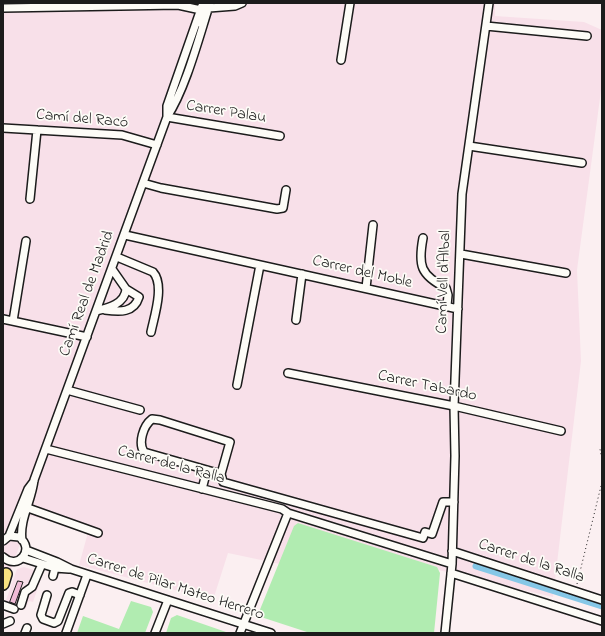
<!DOCTYPE html>
<html>
<head>
<meta charset="utf-8">
<style>
  body { margin:0 }
  #map { position:relative; width:605px; height:636px; overflow:hidden; background:#fbeff1; font-family:"Indie Flower",sans-serif }
  canvas { display:block }
  .frame { position:absolute; inset:0; border:4px solid #1c1c1c; pointer-events:none }
</style>
</head>
<body>
<div id="map">
<canvas width="605" height="636"></canvas>
<div class="frame"></div>
</div>
<script>
const context = document.querySelector('canvas').getContext('2d');
context.lineJoin = 'round';
function paint(path, color) {
  context.fillStyle = color;
  context.fill(path, 'evenodd');
}
function stroke(path, color, width, dash) {
  context.strokeStyle = color;
  context.lineWidth = width;
  context.lineCap = dash ? 'butt' : 'round';
  context.setLineDash(dash || []);
  context.stroke(path);
}
function label(font, color, halo, rows, align = 'center') {
  context.font = font + ' "Indie Flower",sans-serif';
  context.lineWidth = 3.5;
  context.setLineDash([]);
  context.textBaseline = 'middle';
  context.strokeStyle = halo;
  context.fillStyle = color;
  for (const [text, x, y, turn = 0] of rows) {
    context.save();
    context.translate(x, y);
    context.rotate((+turn || 0) * Math.PI / 180);
    context.textAlign = isNaN(turn) ? turn : align;
    if (halo) context.strokeText(text, 0, 0);
    context.fillText(text, 0, 0);
    context.restore();
  }
}
paint(new Path2D(`
  M3 3H495V16L584 22 602 30V83L577 270 581 361 553 597 307 539 299 568 228 553 213 600 79 565 89 529 30 516 3 592Z
  M24 567 43 573 33 602 29 601 25 610 5 603 17 569Z`), '#f8e0e9');
paint(new Path2D(`
  M298 523 437 567 440 573 434 633H310L261 617 259 612 294 526Z
  M131 601 151 607 153 612 145 633H77L83 616 119 629Z
  M177 615 226 632 227 633H166L171 618Z`), '#b1ecb1');
stroke(new Path2D(`
  M476 566 602 606`), '#85c7e6', 7);
const building = new Path2D(`
  M18 581 23 582 15 604 10 602Z`);
paint(building, '#f1bcd7');
stroke(building, '#1c1c1c', 1);
const minor = new Path2D(`
  M206 5 209 8 235 6 242 3
  M3 8 178 5 201 10 202 17 200 23
  M486 26 587 36
  M341 60 350 3
  M167 117V106L203 3
  M167 117 280 136
  M3 128 122 135 157 145
  M469 146 582 163
  M143 183 161 188 277 209 283 208 286 190
  M30 199 37 130
  M125 235 458 309
  M423 238C418 265 420 275 446 288L448 295 447 306
  M461 254 566 273
  M117 257 153 272C165 285 154 317 151 332
  M366 288 373 225
  M105 310C120 312 134 313 139 297L126 289
  M96 311C108 308 125 304 126 289L112 269
  M3 319 87 337
  M296 320 302 274
  M13 321 26 241
  M288 373 454 406 561 431
  M237 385 260 265
  M67 390 140 410
  M152 419 160 420 230 442 221 474 144 452C138 443 143 426 152 419Z
  M46 449 282 509 288 513 452 564
  M221 474 223 482 423 538 425 532 432 534 443 502H454
  M202 489 207 470
  M28 508 98 533
  M9 536 28 489 34 481
  M22 540C19 520 32 500 34 480L167 117C186 88 199 37 210 3
  M3 541 9 536 19 537C36 549 18 571 3 557
  M26 550 57 562 71 569 271 633
  M452 551 602 600
  M23 558 55 568 69 569
  M451 573 602 621
  M53 576 55 568
  M47 595 41 615 43 619 54 623 58 621 69 593 72 592 80 595
  M3 605 14 609
  M21 605 25 592 32 587 42 564
  M3 624 10 621
  M25 633 27 628
  M66 633 87 575
  M155 633 168 600
  M240 633 288 513
  M445 633 452 564 455 456 454 406 462 194 489 3`);
const highway = new Path2D(`
  M3 584 6 574`);
stroke(minor, '#1c1c1c', 10);
stroke(highway, '#1c1c1c', 14);
stroke(new Path2D(`
  M602 446 600 449 602 460
  M577 584 602 482`), '#1c1c1c', 1, [1, 3]);
stroke(minor, '#fdfcf7', 7);
stroke(highway, '#f7e281', 11);
label('16px', '#1c1c1c', '#fdfcf7', [
  ["Carrer Palau",226,113,9],
  ["Camí del Racó",82,120,5],
  ["Carrer del Moble",362,273,13],
  ["Camí Vell d'Albal",445,282,-88],
  ["Camí Real de Madrid",88,294,-70],
  ["Carrer Tabardo",427,387,12],
  ["Carrer de la Ralla",171,466,15],
  ["Carrer de la Ralla",531,562,18],
  ["Carrer de Pilar Mateo Herrero",175,588,18]
]);
</script>
</body>
</html>
